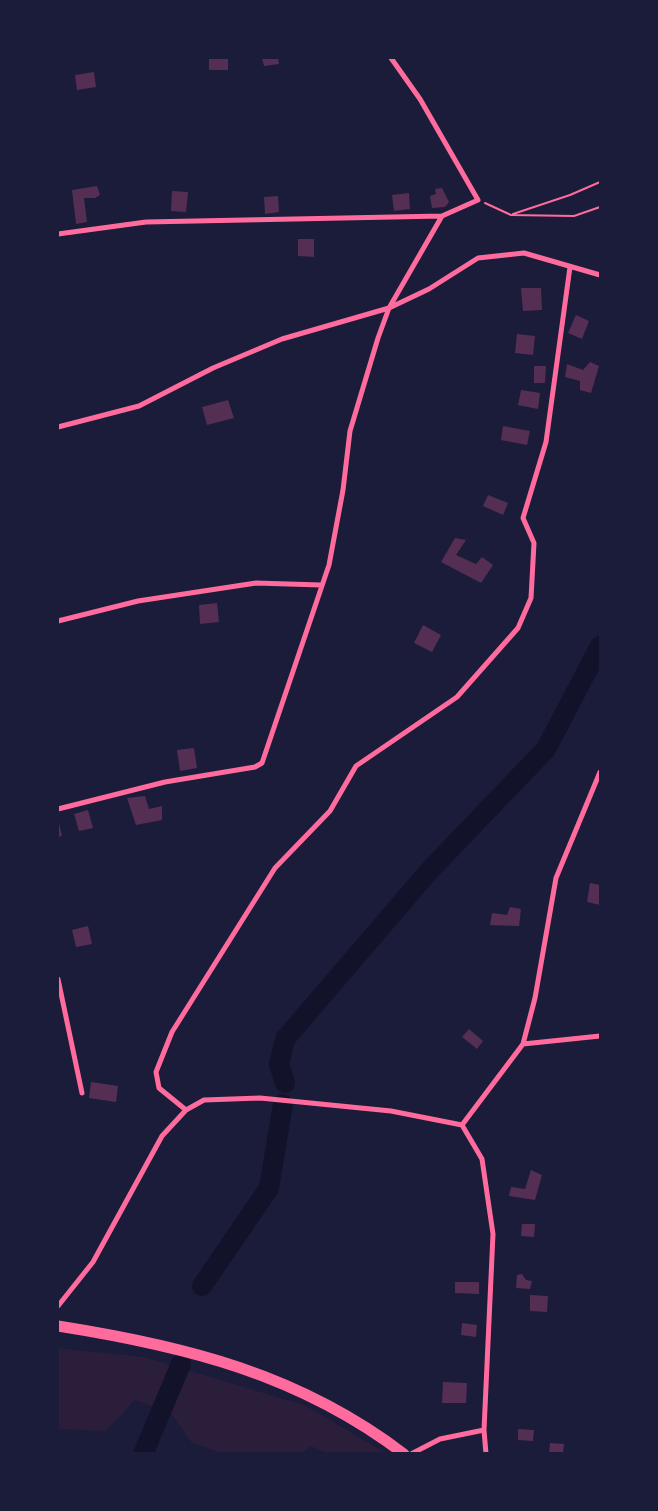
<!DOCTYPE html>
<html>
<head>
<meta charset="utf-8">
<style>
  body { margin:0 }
  #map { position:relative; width:658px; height:1511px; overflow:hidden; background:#1b1b3a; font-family:Roboto,sans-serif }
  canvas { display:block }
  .frame { position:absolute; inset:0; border:59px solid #1b1b3a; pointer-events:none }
</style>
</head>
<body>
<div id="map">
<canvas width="658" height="1511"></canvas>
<div class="frame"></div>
</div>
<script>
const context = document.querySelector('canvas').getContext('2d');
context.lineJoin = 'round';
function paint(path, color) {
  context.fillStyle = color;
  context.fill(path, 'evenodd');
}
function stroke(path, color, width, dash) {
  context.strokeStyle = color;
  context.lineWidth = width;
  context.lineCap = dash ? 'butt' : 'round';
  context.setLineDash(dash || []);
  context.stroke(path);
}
paint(new Path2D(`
  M58 1348 144 1357 304 1405 386 1453H326L311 1446 302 1453H222L191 1442 170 1412 134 1400 124 1413 105 1431 58 1429Z`), '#2a1e3b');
stroke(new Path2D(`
  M285 1083 279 1064 285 1039 430 870 546 749 600 646
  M202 1286 269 1188 283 1104
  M143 1454 181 1364`), '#12122b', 20);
paint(new Path2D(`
  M209 58H228V70H209Z
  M262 58H278L279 64 264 66Z
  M94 72 96 87 77 90 75 75Z
  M97 186 100 195 95 198H84L87 222 76 224 72 190Z
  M442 188 449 202 445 207 432 208 430 196 436 194 435 189Z
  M172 191 188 192 186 212 171 211Z
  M409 193 410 209 394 211 392 195Z
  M278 196 279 212 265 214 264 197Z
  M298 239H314V257L298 256Z
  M521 288H541L542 310 523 311Z
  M576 315 589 321 582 339 568 333Z
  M517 334 535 336 533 355 515 353Z
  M590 362 599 366 591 393 580 390V381L565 377 567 364 583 370Z
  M534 366H546L545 383H534Z
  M521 390 540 393 538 409 518 405Z
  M228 400 234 418 207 425 202 407Z
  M503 426 530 431 527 445 501 440Z
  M488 495 508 503 503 515 483 506Z
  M455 538 466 540 456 555 476 564 482 557 493 565 481 583 441 562Z
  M217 603 219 622 200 624 199 605Z
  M423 625 441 635 432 652 414 643Z
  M194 748 197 768 180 771 177 750Z
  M145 796 149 809 162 806V820L136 825 127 798Z
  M88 810 93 828 79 831 74 814Z
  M58 819 62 836 58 837Z
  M590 883 600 885V905L587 902Z
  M510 907 521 909 519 926 490 925 492 913 507 915Z
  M88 926 92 944 76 947 72 930Z
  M469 1029 483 1041 477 1049 462 1037Z
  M91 1082 118 1086 116 1102 89 1098Z
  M531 1170 542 1175 535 1200 509 1196 511 1187 525 1189Z
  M522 1224H535L534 1237 521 1236Z
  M522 1274 526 1280 532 1281 530 1289 516 1288 517 1275Z
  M455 1282H479V1294L455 1293Z
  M530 1295 548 1296 547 1312 530 1311Z
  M462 1323 477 1325 476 1337 461 1335Z
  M443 1382 467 1383 466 1403H442Z
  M518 1429 534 1430 533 1441 518 1440Z
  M550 1443 564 1444 563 1454H549Z`), '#542f53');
stroke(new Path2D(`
  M485 203 511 215 574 216 600 207
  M513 214 570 195 600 182`), '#ff6b9d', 2);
stroke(new Path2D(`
  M58 234 146 222 442 216 478 200 420 99 391 58
  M58 427 139 406 213 368 282 339 389 308 429 289 478 258 524 253 600 275
  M58 621 138 601 256 583 321 585
  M58 809 165 782 255 767 262 763 329 565 343 490 350 431 378 338 389 308 442 216
  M58 979 82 1093
  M523 1044 600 1036
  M186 1110 159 1088 156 1072 172 1032 275 868 330 811 356 766 457 697 518 628 531 598 534 543 523 518 546 442 570 267
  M58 1306 93 1262 162 1136 186 1110 204 1100 260 1098 391 1111 462 1125
  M411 1454 440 1439 484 1430
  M486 1454 484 1430 493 1234 482 1159 462 1125 523 1044 535 998 556 878 600 772`), '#ff6b9d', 5);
stroke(new Path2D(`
  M58 1326C185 1346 299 1374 404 1454`), '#ff6b9d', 11);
</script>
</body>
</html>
